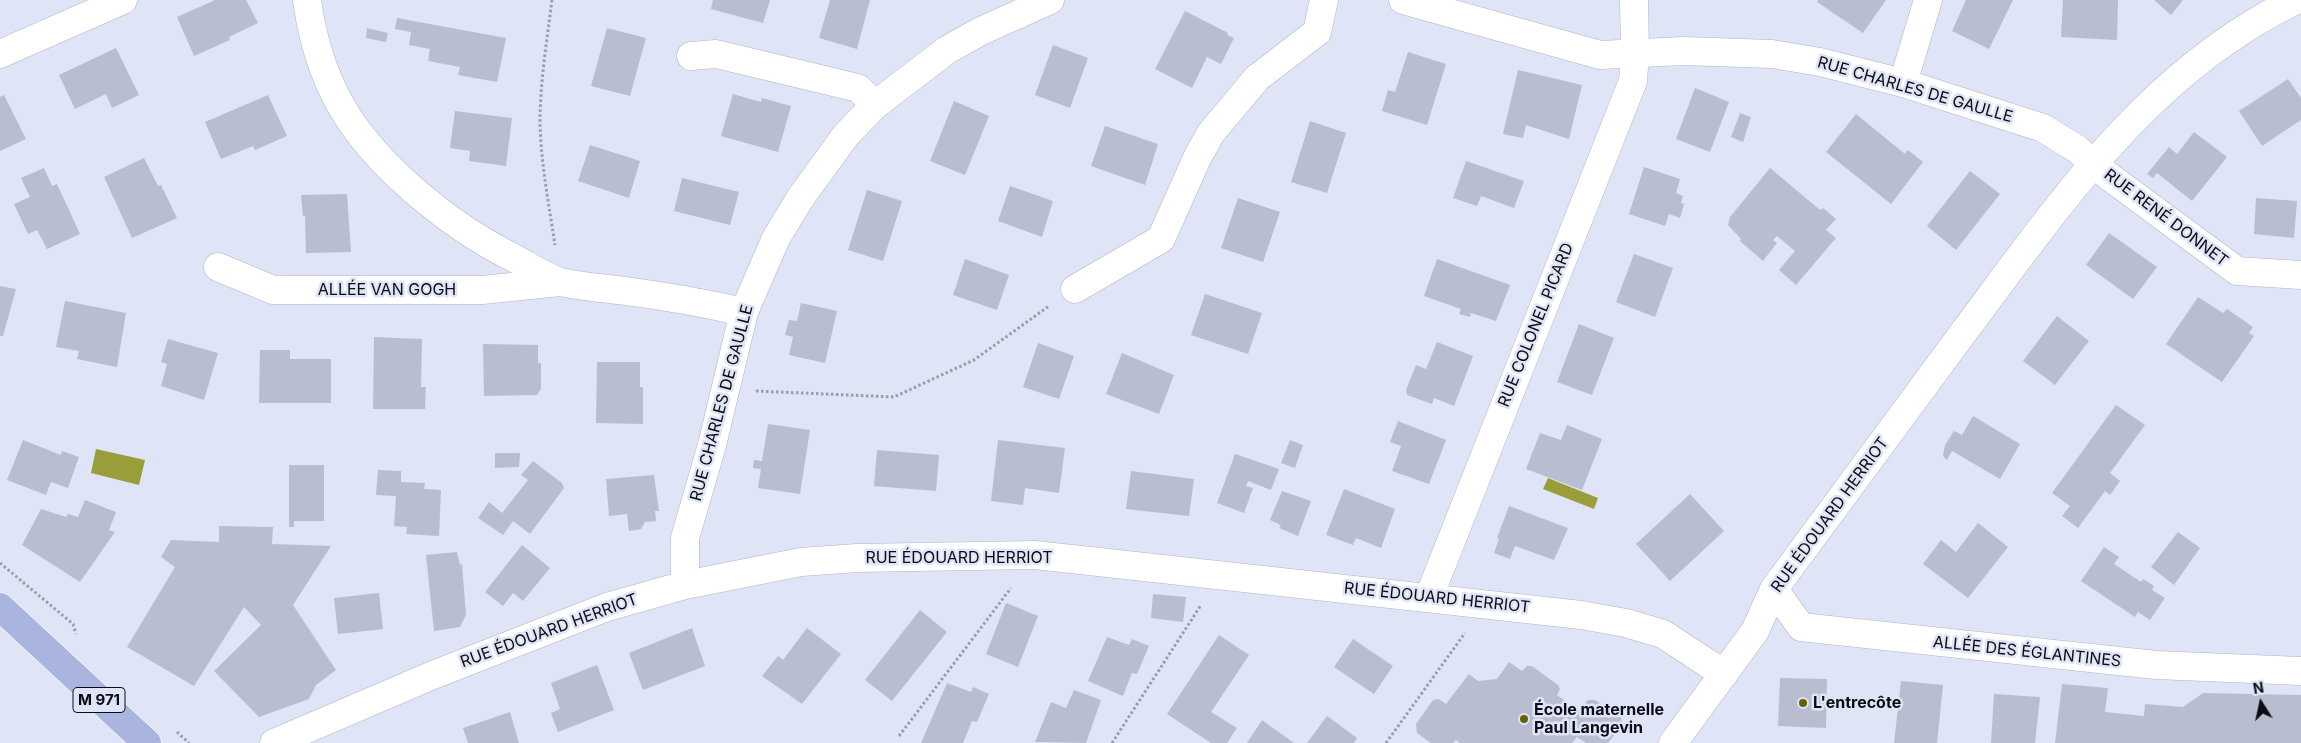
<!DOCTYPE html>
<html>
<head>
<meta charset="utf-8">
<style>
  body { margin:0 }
  #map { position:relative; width:2301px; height:743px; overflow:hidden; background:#dfe4f6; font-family:Inter,sans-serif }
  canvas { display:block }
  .north { position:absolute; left:2236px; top:678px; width:50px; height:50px; -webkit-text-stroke:4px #dfe4f6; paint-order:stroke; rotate:350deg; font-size:14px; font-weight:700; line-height:20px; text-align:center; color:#0c0d13 }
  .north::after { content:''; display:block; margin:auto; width:18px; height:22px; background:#0c0d13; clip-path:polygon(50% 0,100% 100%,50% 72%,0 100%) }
</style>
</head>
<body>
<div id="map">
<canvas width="2301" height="743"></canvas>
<div class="north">N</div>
</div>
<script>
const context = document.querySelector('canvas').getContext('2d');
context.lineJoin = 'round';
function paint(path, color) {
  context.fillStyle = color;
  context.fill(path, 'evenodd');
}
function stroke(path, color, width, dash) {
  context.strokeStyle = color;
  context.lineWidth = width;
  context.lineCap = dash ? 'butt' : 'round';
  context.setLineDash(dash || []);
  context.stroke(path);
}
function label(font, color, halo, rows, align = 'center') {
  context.font = font + ' Inter,sans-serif';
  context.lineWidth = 5;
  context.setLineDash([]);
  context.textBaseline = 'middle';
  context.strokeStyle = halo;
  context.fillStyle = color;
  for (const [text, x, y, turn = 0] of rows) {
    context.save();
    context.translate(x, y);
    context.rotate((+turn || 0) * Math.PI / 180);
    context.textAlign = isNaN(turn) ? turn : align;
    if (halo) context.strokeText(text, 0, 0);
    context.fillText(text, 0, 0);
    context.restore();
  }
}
paint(new Path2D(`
  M96 449 145 460 139 485 91 473Z
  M1548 478 1598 498 1594 509 1543 489Z`), '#9a9e3a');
paint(new Path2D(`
  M215 0H246L258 23 229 37 230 40 194 56 177 17Z
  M713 0H770L763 23 711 9Z
  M830 0H870L857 49 819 38Z
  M1818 0H1886L1863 33 1817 2Z
  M1966 0H2013L1989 49 1952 31Z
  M2063 0H2118L2117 40 2061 37Z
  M2154 0H2183L2171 15Z
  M1185 11 1228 33 1227 35 1234 38 1221 64 1207 57 1192 88 1155 69Z
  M397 18 506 38 497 82 458 75 460 67 428 61 430 49 409 45 411 32 395 29Z
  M367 28 388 33 386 42 366 38Z
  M607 28 646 38 630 96 591 86Z
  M1053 45 1088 58 1070 108 1035 95Z
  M116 48 139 95 112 108 106 94 75 109 59 75Z
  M1408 52 1446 64 1427 125 1382 111 1388 90 1395 92Z
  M1518 70 1582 85 1569 139 1526 125 1523 138 1503 134Z
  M2288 79 2301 98V120L2262 146 2239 111Z
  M1695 88 1729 102 1710 152 1676 139Z
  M733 94 761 102 762 98 791 106 778 152 721 136Z
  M4 95 26 139 0 151V97Z
  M268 95 287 136 255 150 253 146 221 159 205 122Z
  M954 101 989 116 965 175 930 161Z
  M455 111 512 118 506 166 469 161 470 151 450 148Z
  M1740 113 1751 117 1743 142 1731 137Z
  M1856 114 1905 154 1908 150 1923 162 1891 204 1826 152Z
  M1310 121 1346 133 1327 193 1291 182Z
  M1105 126 1158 144 1145 185 1091 166Z
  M2194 132 2227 157 2192 201 2157 173 2153 178 2147 174 2169 147 2177 154Z
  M590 145 640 161 629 198 578 181Z
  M144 158 158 186 161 185 177 218 132 238 104 177Z
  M1466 161 1524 181 1514 208 1481 196 1477 206 1453 198Z
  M1644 167 1680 179 1676 193 1683 196 1681 203 1684 204 1680 218 1669 214 1665 226 1629 214Z
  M44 168 52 186 57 184 80 234 47 249 37 230 28 234 14 204 30 197 21 178Z
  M1770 168 1820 210 1823 208 1836 219 1826 230 1836 238 1796 285 1779 270 1795 251 1777 236 1773 240 1777 243 1763 261 1740 241 1741 239 1728 225 1730 217Z
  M1970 171 2000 194 1956 250 1927 226Z
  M682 178 739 192 730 225 674 211Z
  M1010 186 1053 201 1042 237 998 221Z
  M867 190 902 201 883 261 848 250Z
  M347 194 351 252 306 253 305 216H303L301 195Z
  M1238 198 1280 212 1263 262 1221 248Z
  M2256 198 2297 201 2294 238 2254 234Z
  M2109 233 2157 267 2133 299 2086 265Z
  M1634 254 1673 268 1655 317 1616 302Z
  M965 259 1009 275 997 310 953 295Z
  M1437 259 1510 285 1496 321 1471 313 1470 317 1459 314 1461 309 1424 296Z
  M0 286 16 289 3 336H0Z
  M1205 294 1262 313 1248 354 1191 335Z
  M2198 297 2223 313 2227 309 2253 327 2249 333 2254 336 2222 382 2166 344Z
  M65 301 126 313 117 367 77 359 79 351 56 347Z
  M801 303 837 311 825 363 789 355 793 337 785 335 789 320 797 321Z
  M2057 316 2089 341 2055 385 2023 361Z
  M1579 324 1614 338 1592 395 1557 382Z
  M374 337 422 339 421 387H426L425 409H373Z
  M168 339 218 353 204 400 161 386 167 364 161 362Z
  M1437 342 1473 356 1454 406 1434 398 1432 404 1407 395 1406 390 1416 365 1426 369Z
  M1038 343 1074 356 1059 399 1023 387Z
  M483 344 538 345V363H541V389L537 395 484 396Z
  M260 350H290V359H331V403H259Z
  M1122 353 1174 375 1159 414 1106 394Z
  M597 362H640V387H643V424L596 423Z
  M2116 405 2145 425 2110 473 2120 481 2110 495 2105 491 2078 528 2062 516 2070 506 2052 493Z
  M1973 416 2020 444 2000 479 1952 451 1947 460 1943 456 1945 445 1954 431 1962 435Z
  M1398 421 1446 440 1429 484 1392 471 1401 446 1390 442Z
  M768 424 810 430 800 494 758 488 761 469 753 468 754 460 762 461Z
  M1567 425 1602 439 1582 490 1526 469 1540 433 1561 440Z
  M23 440 61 455 62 451 79 457 68 488 51 482 46 495 7 480Z
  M998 440 1065 448 1059 493 1025 488 1023 505 991 501Z
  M1290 440 1303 445 1295 468 1281 463Z
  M877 450 939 455 936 491 874 486Z
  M495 453H520L519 467 495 468Z
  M1235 454 1279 469 1271 490 1248 481 1246 486 1253 488 1244 513 1217 503Z
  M533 461 562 483 564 488 530 534 513 521 503 535 478 518 489 502 502 513 528 480 521 475Z
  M289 465H324V521H294V527H289Z
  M378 470 401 471V482L425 483 424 489 441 490 439 536 406 534 407 527 394 526 396 496 376 495Z
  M1131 471 1194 479 1189 516 1126 509Z
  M654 475 659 511H655L656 521 645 522 641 529 629 531 627 514 609 516 606 479Z
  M1344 489 1395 509 1381 548 1356 538 1353 545 1326 535Z
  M1282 491 1311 501 1298 536 1279 528 1281 525 1270 520Z
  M1690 494 1724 531 1670 581 1636 544Z
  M85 500 116 512 109 530 115 532 80 582 22 545 41 509 66 517 68 514 78 517Z
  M1509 506 1568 528 1554 560 1515 546 1510 559 1494 553 1499 539 1497 538Z
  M1978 523 2008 547 1968 598 1923 564 1941 540 1956 552Z
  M219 526 273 527 272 544 331 546 293 605 336 670 316 685 309 699 259 717 214 671 261 625 244 607 194 686 127 647 175 567 161 557 171 540 219 542Z
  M2178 532 2200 548 2174 585 2151 567Z
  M522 545 550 568 523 601 513 593 503 606 485 592Z
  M2104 547 2119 557 2114 564 2141 582 2143 579 2154 586 2152 590 2165 598 2150 620 2138 612 2135 617 2081 581Z
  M457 552 460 565 462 564 466 615 460 627 434 631 426 555Z
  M379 593 383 629 338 634 334 598Z
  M1153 594 1186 597 1183 622 1151 618Z
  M1006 603 1038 616 1018 667 986 654Z
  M920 610 947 632 892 701 865 680Z
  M692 628 705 666 643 690 629 653Z
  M807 628 841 654 802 704 762 676 778 656 783 660Z
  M1219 635 1249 655 1211 712 1237 728 1227 743H1211L1167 714Z
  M1107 637 1129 645 1132 639 1149 646 1137 674 1132 673 1123 696 1088 681Z
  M1353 639 1393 666 1374 694 1334 667Z
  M1509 662 1522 671 1527 666H1532L1558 685 1560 689 1557 695 1579 711 1588 700H1595L1621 717 1622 725 1608 743H1586L1577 737 1572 743H1460L1456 740 1453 743H1431L1417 733 1416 724 1433 700 1439 699 1446 704 1469 674 1478 681 1497 679Z
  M597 665 614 710 558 732 551 713 560 709 551 683Z
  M1780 678 1827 679 1826 728 1778 726Z
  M1901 681 1943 685 1937 743H1894Z
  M947 683 971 692 973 687 989 694 977 722 972 721 963 743H921Z
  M2062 684 2108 688 2105 712 2144 716 2145 704 2183 707 2203 693 2301 695V743H2055Z
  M1074 690 1101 700 1086 743 1035 742 1051 702 1066 708Z
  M1994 694 2040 697 2035 743H1991Z
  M510 712 519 743H468L463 728Z
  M1327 716 1357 738 1354 743H1307Z
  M1262 720 1294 743H1247Z`), '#b8becf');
const minor = new Path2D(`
  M307 0C312 36 322 72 340 104 374 165 449 225 510 256 526 264 544 277 561 282 581 287 604 288 625 291 665 296 704 303 744 312
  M1403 0 1600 55 1684 51 1772 54 1820 62 1903 83 2043 128 2077 149 2107 175 2237 271 2301 275
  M0 54 123 0
  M691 56 716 54 858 88 875 105
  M1903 83 1928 0
  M218 267 273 290H482L560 282
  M1075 289 1161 239 1198 156 1211 133 1257 78 1317 32 1324 0
  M685 585V538L712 445 744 312 776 238 801 197 846 135 875 105 947 50 981 31 1050 0
  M1774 589 1801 627 2156 665 2301 671
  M1429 597 1633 81 1635 53 1634 0
  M274 743 433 675 607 607 685 585 801 562 857 558 1035 555 1581 615 1626 623 1663 634 1724 674
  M1673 743 1755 631 1774 589C1838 502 1902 415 1966 329 2061 202 2149 71 2296 0`);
const major = new Path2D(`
  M0 607 147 743`);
stroke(minor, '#afb4c5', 29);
stroke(major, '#fff', 29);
stroke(new Path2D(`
  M552 0C547 40 540 82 540 123 541 164 549 205 555 245
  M756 391 894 397 974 360 1049 306
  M0 563 73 624 76 634
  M177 732 189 743
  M899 736 1011 588
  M1112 743 1201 605
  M1386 743 1465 633`), '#999dab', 3, [2.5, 2.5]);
stroke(minor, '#fff', 28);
stroke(major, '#a9b4df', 28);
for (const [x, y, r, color] of [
  [1803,703,5,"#626400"],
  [1524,719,5,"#626400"]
]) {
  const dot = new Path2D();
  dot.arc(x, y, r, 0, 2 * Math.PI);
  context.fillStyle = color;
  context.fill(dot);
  stroke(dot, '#dfe4f6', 2);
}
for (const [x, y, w] of [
  [99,700,52]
]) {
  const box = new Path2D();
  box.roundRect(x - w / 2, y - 12.5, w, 25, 4);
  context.fillStyle = '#dfe4f6';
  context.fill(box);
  stroke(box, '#0c0d13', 1);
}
label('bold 15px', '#0c0d13', null, [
  ["M 971",99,700]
]);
label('16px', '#0c0d13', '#dfe4f6', [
  ["RUE CHARLES DE GAULLE",1915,90,16],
  ["RUE RENÉ DONNET",2166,218,37],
  ["ALLÉE VAN GOGH",387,290],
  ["RUE COLONEL PICARD",1536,325,-68],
  ["RUE CHARLES DE GAULLE",722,403,-75],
  ["RUE ÉDOUARD HERRIOT",1830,515,-54],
  ["RUE ÉDOUARD HERRIOT",959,558],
  ["RUE ÉDOUARD HERRIOT",1437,598,6],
  ["RUE ÉDOUARD HERRIOT",549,631,-20],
  ["ALLÉE DES ÉGLANTINES",2027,652,6]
]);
label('bold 16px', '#0c0d13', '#dfe4f6', [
  ["L'entrecôte",1813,703],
  ["École maternelle",1534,710],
  ["Paul Langevin",1534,728]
], 'left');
</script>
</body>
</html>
